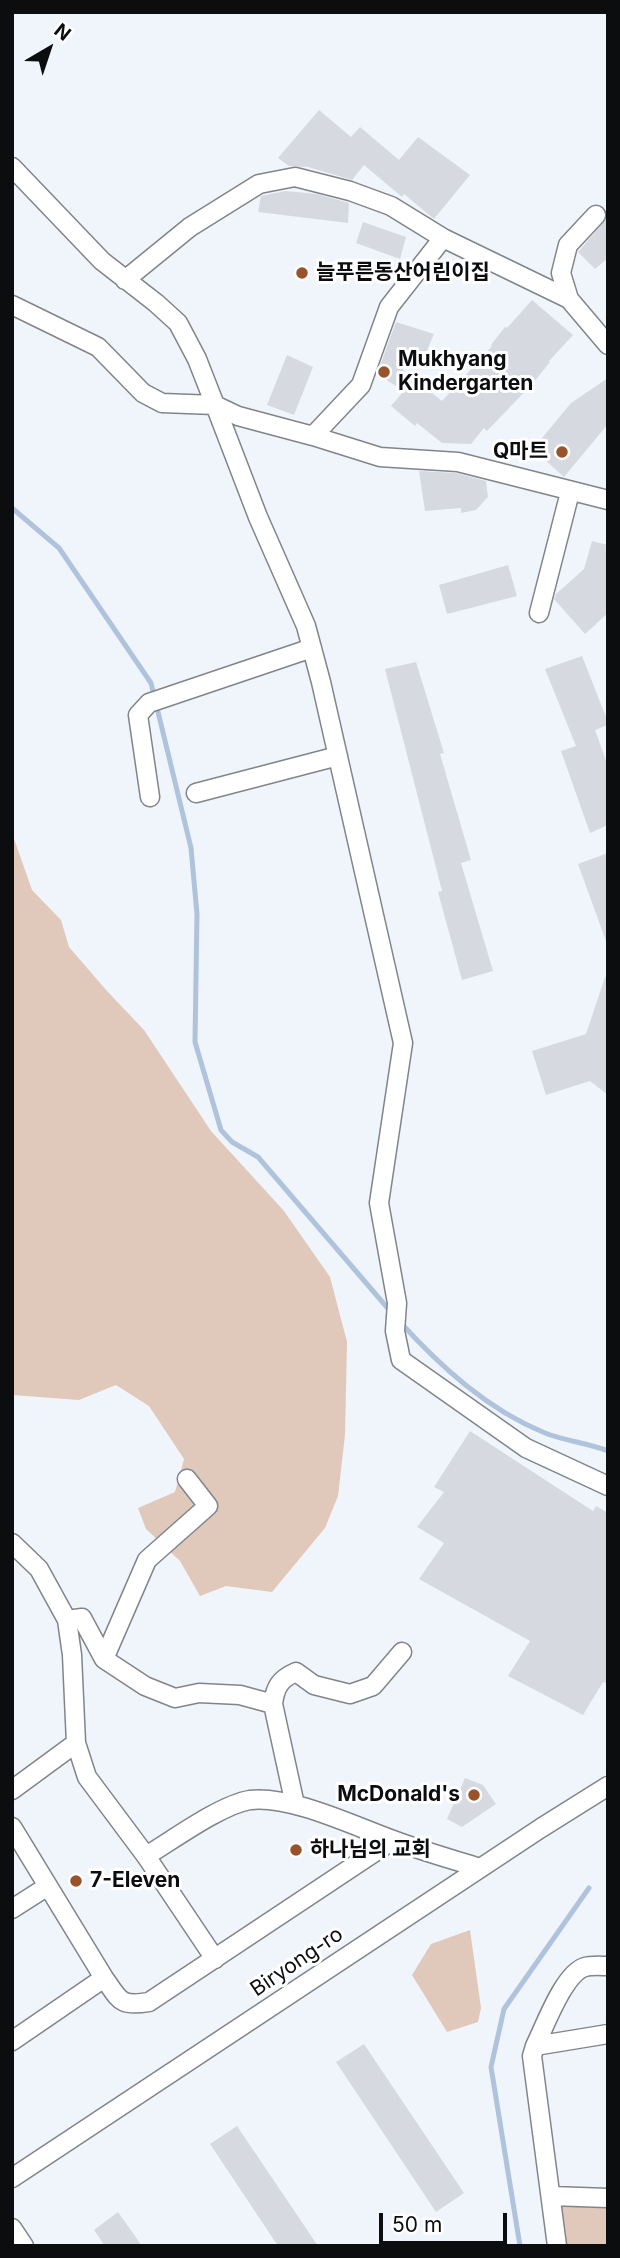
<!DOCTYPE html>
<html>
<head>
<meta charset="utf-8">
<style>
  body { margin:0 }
  #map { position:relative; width:620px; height:2258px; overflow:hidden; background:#f0f5fb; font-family:Inter,sans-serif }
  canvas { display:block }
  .frame { position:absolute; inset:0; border:14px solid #0c0d0f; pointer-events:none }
  .north { position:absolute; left:14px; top:14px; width:70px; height:70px; -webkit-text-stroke:5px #fff; paint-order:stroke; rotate:39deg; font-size:19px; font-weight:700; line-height:28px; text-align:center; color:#0c0d0f }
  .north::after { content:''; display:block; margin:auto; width:24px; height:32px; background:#0c0d0f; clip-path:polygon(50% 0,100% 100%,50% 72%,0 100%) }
  .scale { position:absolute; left:379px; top:2213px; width:128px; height:32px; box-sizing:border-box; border:4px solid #0c0d0f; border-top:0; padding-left:9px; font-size:21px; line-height:24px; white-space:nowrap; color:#0c0d0f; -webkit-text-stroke:5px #fff; paint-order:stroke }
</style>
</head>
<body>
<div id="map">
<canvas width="620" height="2258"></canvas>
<div class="frame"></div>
<div class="north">N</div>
<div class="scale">50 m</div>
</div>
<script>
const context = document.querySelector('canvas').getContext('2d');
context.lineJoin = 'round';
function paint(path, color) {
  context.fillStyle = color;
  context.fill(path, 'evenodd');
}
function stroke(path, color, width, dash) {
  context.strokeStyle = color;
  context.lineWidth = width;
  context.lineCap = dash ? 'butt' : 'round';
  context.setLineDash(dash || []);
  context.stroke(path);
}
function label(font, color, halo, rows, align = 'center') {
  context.font = font + ' Inter,"Noto Sans KR",sans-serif';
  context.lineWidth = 6;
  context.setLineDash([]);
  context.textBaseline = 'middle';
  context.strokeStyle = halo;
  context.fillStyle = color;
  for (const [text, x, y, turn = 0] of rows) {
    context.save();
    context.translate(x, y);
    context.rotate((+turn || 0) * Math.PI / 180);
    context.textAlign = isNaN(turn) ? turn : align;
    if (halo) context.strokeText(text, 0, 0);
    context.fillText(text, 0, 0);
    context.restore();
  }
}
paint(new Path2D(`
  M12 833 32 890 61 920 69 947 107 991 144 1030 211 1131 284 1211 330 1277 347 1342 345 1435 338 1496 325 1528 272 1592 226 1586 200 1596 180 1561 146 1529 138 1508 175 1492 184 1459 149 1406 116 1385 79 1400 12 1395Z
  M470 1930 481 2008 478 2022 447 2032 412 1975 431 1944Z
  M562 2201 608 2203V2246H560L555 2207Z`), '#e0c8bb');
stroke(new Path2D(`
  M12 508 59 548 151 683 191 848 197 914 195 1042 221 1130 232 1142 258 1157 391 1312
  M400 1322C441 1367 488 1410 545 1433 565 1441 588 1443 608 1451
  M520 2246 491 2067 504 2009 589 1888`), '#afc3dc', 5);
paint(new Path2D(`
  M319 110 351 137 360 127 399 160 418 137 470 175 434 219 404 194 402 197 364 165 352 180 308 167 289 166 278 158Z
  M285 191 317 194 349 203 348 223 258 212 261 196Z
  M608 217V258L595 269 578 252Z
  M363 222 406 237 400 259 356 243Z
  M532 300 573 335 549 361 550 362 534 382 487 431 484 428 471 444 442 443 417 423 415 426 391 406 404 391 377 374 396 322 434 334 426 353 414 350 403 370 442 401 492 346 491 345 505 327 507 328Z
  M287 355 313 367 294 415 267 405Z
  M608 378V424L564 477 533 449 571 403Z
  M419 471 456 473 486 481 488 497 476 510 461 513V508L425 511Z
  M592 541 608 545V613L585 634 554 599 556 594 584 569Z
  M508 565 517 596 447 614 439 585Z
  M582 656 608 722V725L595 730 608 766V825L590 833 561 751 576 746 545 669Z
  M416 662 444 753 440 754 471 860 461 863 493 971 462 980 438 892 442 891 385 669Z
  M608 853V940L606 941 578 864Z
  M605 977H608V1095L590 1081 546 1095 532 1051 586 1034Z
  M470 1431 593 1511 596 1506 608 1513V1684L603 1682 583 1715 508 1676 530 1641 419 1579 444 1543 417 1527 444 1492 434 1487Z
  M465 1778 483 1785 496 1804 462 1827 447 1819Z
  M364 2044 464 2193 436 2212 336 2062Z
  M237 2126 318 2246H278L210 2144Z
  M118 2212 142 2246H105L94 2230Z`), '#d6dae0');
const minor = new Path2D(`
  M12 167 102 261 156 303 178 323 197 359 215 405 162 403 143 393 98 347 12 305
  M125 280 190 227 259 184 295 177 350 191 391 206 443 238
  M569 299 561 273 568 245 596 215
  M608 345 569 299 443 238 389 307 361 385 313 436 238 416 215 405 258 517 306 626 321 682 403 1043 379 1203 397 1303 395 1331 401 1360 526 1448 608 1486
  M313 436 380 457 458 462 608 500
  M539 613 570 492
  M196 793 338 756
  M150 797 138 715 149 703 312 648
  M12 1543 39 1569 67 1620 72 1655 76 1743 87 1777 146 1856 215 1959
  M67 1620 82 1618 104 1659 145 1686 175 1698 199 1693 240 1695 273 1704 295 1805
  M104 1659 147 1560 208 1506 187 1479
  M273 1704C275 1687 280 1679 296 1672L314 1685 350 1694 373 1686 402 1652
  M12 1790 76 1743
  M12 1827 104 1978C120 2000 119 2007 149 2002L393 1840
  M146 1856C173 1840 220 1805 250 1800 290 1795 354 1826 393 1840 422 1851 451 1859 480 1868
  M12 1909 48 1886
  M12 2041 104 1978
  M535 2046 608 2034
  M12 2178 541 1828 608 1786
  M551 2196 608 2198
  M12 2228 24 2246
  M557 2246 532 2056 535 2046C545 2026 564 1973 585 1967 592 1965 601 1966 608 1966`);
stroke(minor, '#81858a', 21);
stroke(minor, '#fff', 18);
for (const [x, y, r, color] of [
  [302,273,7,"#99532a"],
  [384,372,7,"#99532a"],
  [562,452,7,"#99532a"],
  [474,1795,7,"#99532a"],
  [296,1850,7,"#99532a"],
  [76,1881,7,"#99532a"]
]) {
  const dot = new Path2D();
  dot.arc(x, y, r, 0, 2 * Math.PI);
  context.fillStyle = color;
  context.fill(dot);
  stroke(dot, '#fff', 2.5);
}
label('bold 21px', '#0c0d0f', '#fff', [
  ["늘푸른동산어린이집",316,273],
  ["Mukhyang",398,360],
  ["Kindergarten",398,384],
  ["Q마트",548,452,"right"],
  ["McDonald's",460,1795,"right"],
  ["하나님의 교회",310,1850],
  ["7-Eleven",90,1881]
], 'left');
label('21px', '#0c0d0f', '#fff', [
  ["Biryong-ro",297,1962,-34]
]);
</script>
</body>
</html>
